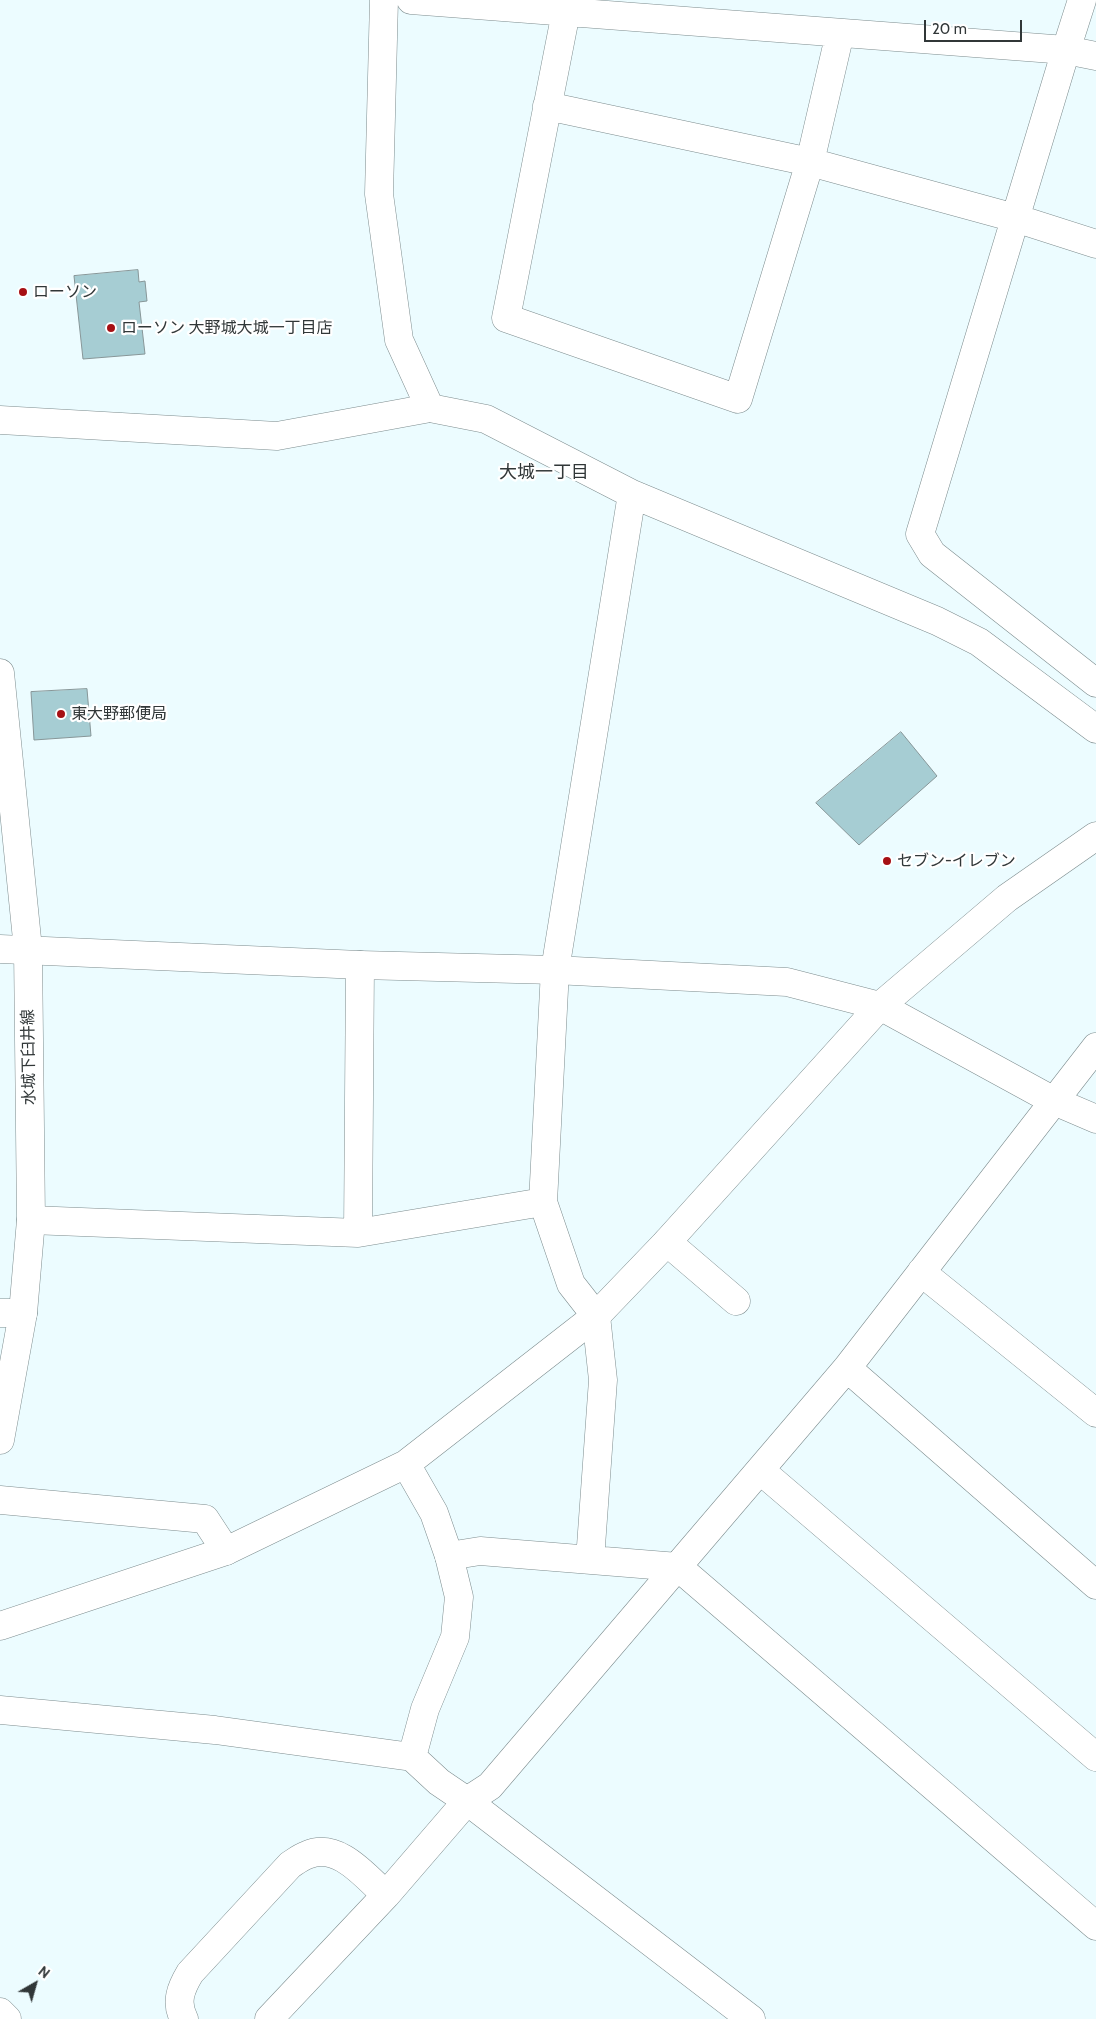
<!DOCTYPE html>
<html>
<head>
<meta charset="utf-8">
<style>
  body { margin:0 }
  #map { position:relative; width:1096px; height:2019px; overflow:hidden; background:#ecfcff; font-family:Cabin,sans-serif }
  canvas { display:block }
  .north { position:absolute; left:10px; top:1959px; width:50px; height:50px; -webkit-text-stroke:4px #fff; paint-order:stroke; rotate:38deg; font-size:14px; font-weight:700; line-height:20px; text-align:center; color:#313738 }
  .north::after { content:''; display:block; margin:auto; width:18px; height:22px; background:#313738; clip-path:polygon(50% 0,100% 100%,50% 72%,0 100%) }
  .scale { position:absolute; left:924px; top:20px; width:98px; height:22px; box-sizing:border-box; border:2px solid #313738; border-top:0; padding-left:6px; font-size:15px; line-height:18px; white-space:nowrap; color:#313738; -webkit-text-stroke:4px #fff; paint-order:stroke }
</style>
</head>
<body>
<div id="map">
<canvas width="1096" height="2019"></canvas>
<div class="north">N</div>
<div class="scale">20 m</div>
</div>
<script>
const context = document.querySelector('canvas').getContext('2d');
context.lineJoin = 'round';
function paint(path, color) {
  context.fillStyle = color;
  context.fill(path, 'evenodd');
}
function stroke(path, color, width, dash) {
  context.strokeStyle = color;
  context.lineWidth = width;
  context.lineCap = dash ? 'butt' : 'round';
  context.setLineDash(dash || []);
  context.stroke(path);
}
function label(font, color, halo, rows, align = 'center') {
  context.font = font + ' Cabin,"Noto Sans JP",sans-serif';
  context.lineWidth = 4.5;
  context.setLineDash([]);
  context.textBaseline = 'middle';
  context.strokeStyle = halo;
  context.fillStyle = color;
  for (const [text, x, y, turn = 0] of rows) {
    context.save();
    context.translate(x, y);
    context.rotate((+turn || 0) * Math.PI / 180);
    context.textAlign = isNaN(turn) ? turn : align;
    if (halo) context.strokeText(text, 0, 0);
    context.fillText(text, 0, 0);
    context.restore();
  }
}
const building = new Path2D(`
  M138 270 139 282 145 281 147 301 139 302 145 354 83 359 74 276Z
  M87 689 91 736 34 740 31 692Z
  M901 732 937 776 859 845 816 803Z`);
paint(building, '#a6cdd3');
stroke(building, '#879698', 1);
const minor = new Path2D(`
  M384 0 379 194 399 340 430 408
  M411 0 1066 50 1096 56
  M1082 0 1066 50 920 534 932 554 1096 683
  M566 12 506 318 738 399 810 162 840 33
  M547 106 810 162 1015 218 1096 244
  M0 420 277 436 430 408 486 419 632 494 937 621 979 642 1096 729
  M31 1220 358 1233 543 1202
  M358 1233 360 965
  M667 1242 736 1301
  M921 1272 1096 1413
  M0 1313H23
  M847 1368 1096 1585
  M760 1470 1096 1757
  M0 1500 205 1519 226 1551
  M449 1556 480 1551 678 1567 1096 1926
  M590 1560 603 1380 596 1316 571 1284 543 1202 555 970 632 494
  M0 2012 7 2019
  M184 2019C175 2002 181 1988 190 1973L290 1865C296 1861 301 1857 307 1855 338 1841 366 1877 386 1895
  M269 2019 386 1895 467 1801 490 1786 847 1368 1096 1047`);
const tertiary = new Path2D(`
  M0 949 360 965 555 970 787 982 880 1006 1054 1101 1096 1119
  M406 1464 434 1513 449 1556 459 1597 455 1637 425 1709 412 1757 439 1782 467 1801 751 2019
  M0 1626 226 1551 406 1464 596 1316 667 1242 880 1006 1007 898 1096 836
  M0 1710 215 1730 412 1757`);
const secondary = new Path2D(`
  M0 673 28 949 31 1220 23 1313 0 1440`);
stroke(minor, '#7d8c8e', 29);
stroke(tertiary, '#7d8c8e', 29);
stroke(secondary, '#7d8c8e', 29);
stroke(minor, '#fff', 28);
stroke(tertiary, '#fff', 28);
stroke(secondary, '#fff', 28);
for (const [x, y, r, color] of [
  [23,292,5,"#a61014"],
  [111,328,5,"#a61014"],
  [61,714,5,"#a61014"],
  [887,861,5,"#a61014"]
]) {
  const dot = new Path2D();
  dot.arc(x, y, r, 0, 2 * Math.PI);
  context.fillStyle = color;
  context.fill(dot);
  stroke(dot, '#fff', 2);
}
label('16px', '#313738', '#fff', [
  ["ローソン",33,292],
  ["ローソン 大野城大城一丁目店",121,328],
  ["東大野郵便局",71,714],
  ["セブン-イレブン",897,861]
], 'left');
label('16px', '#313738', '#fff', [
  ["水城下臼井線",29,1057,-91]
]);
label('18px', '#313738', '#fff', [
  ["大城一丁目",544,473]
]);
</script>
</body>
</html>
